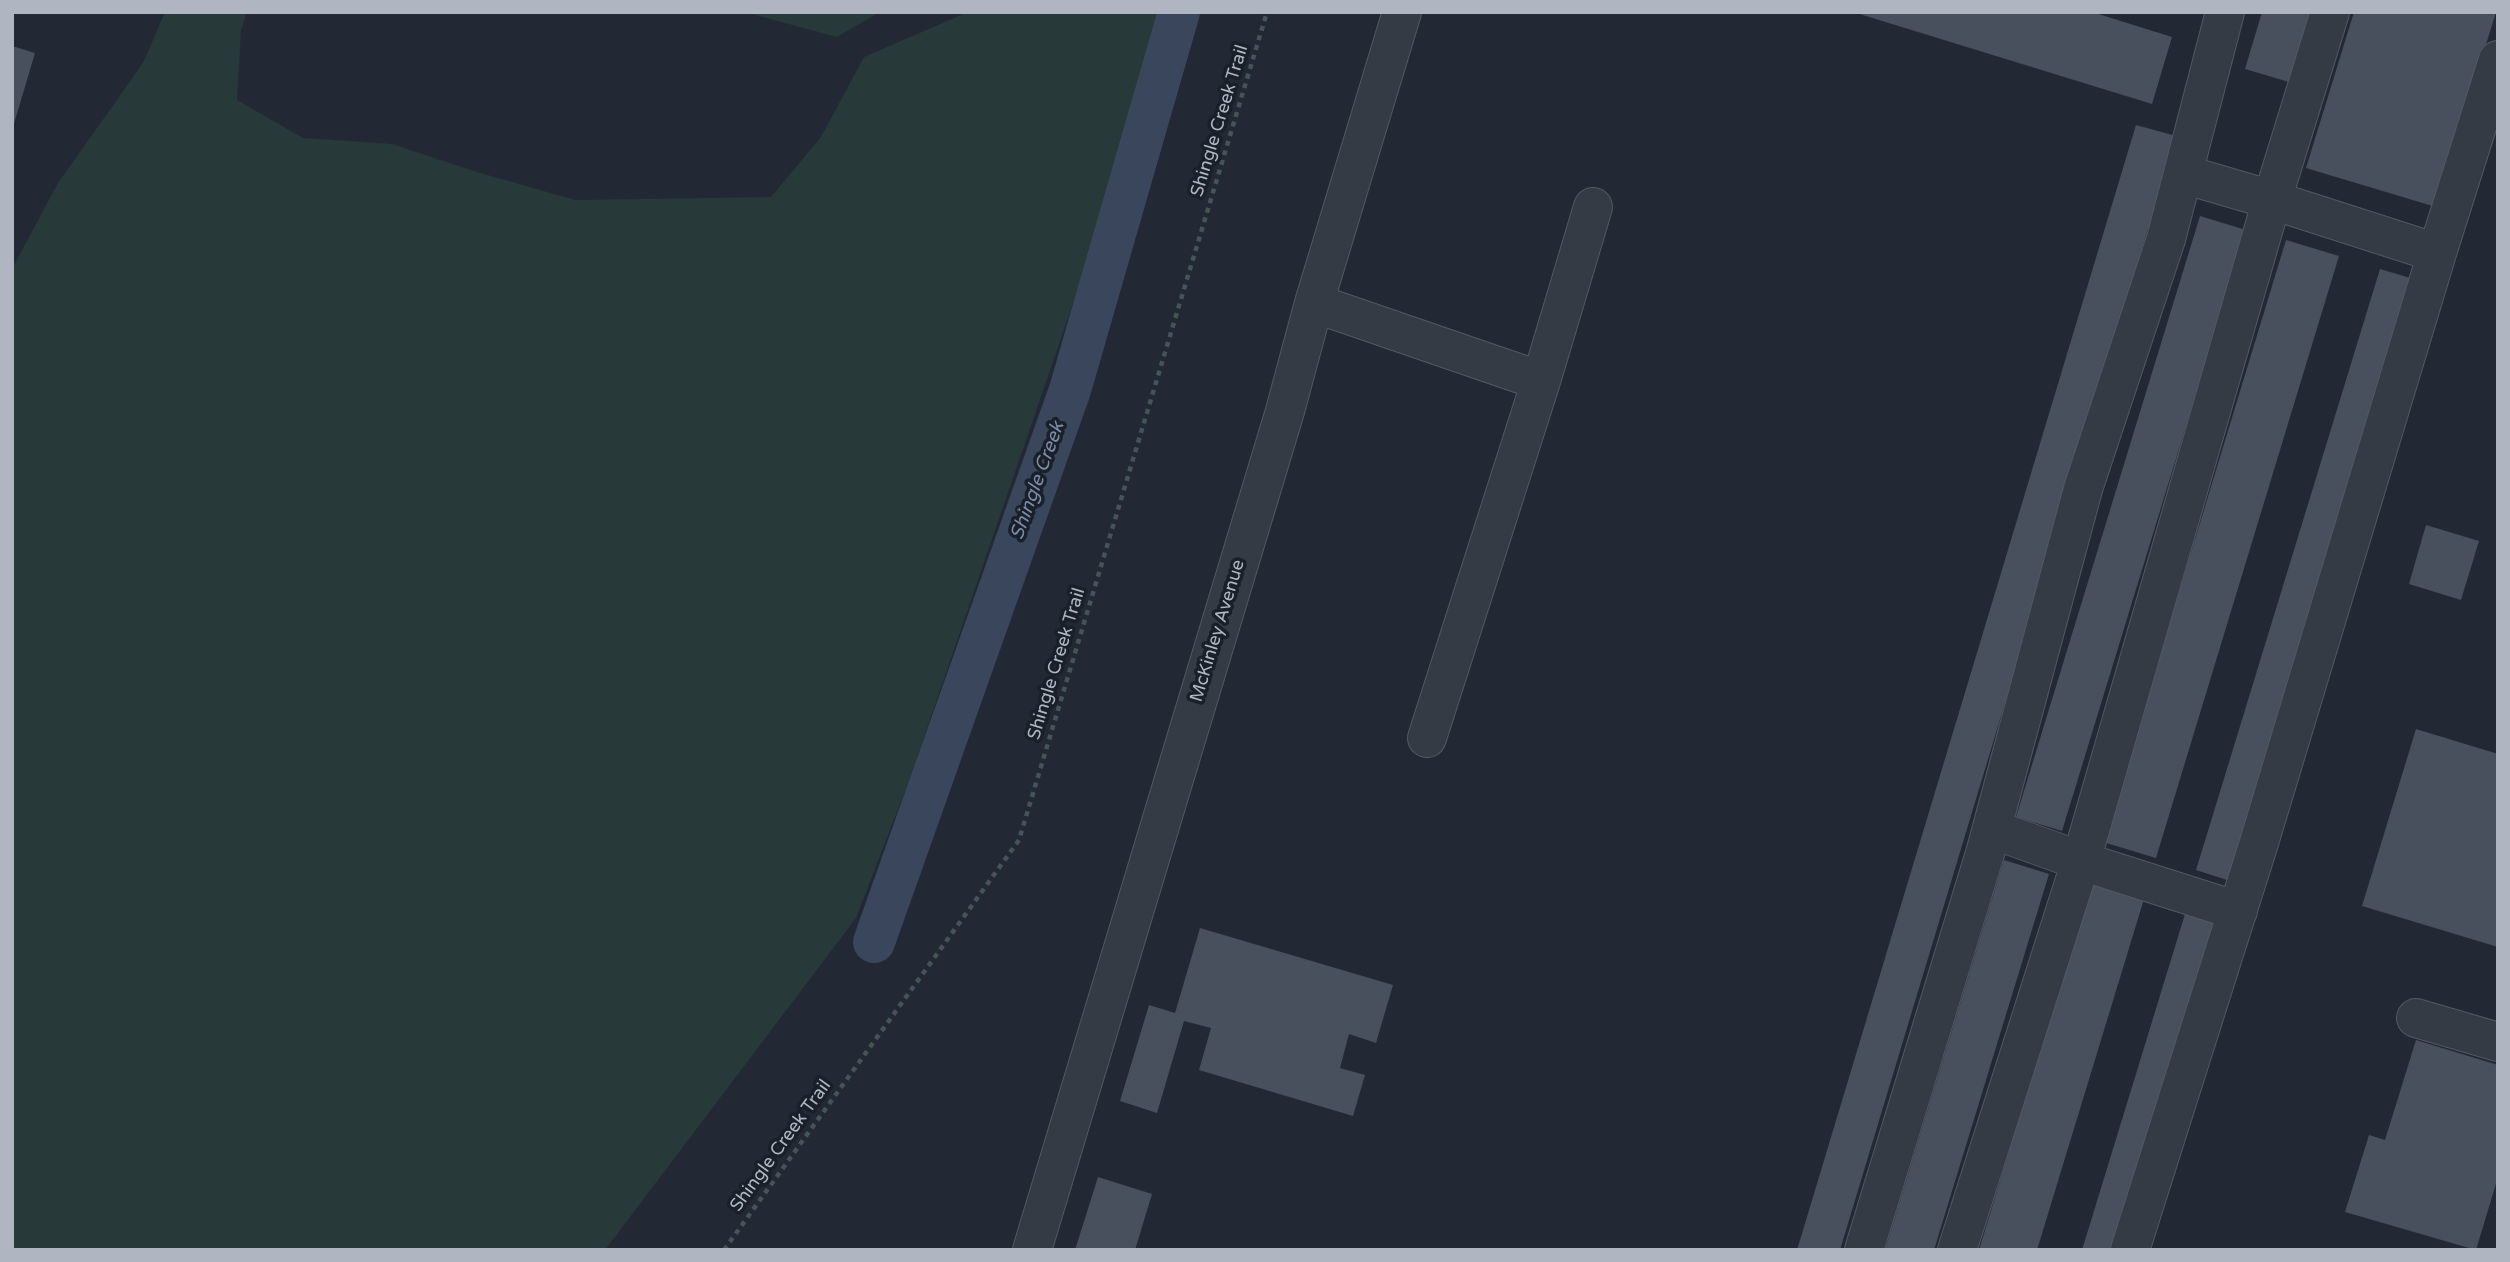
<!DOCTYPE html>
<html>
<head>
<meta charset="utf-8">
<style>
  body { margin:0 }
  #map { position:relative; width:2510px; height:1262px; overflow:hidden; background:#222934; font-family:"Varela Round",sans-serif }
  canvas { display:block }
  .frame { position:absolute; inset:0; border:14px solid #afb6c2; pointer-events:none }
</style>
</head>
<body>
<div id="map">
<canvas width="2510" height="1262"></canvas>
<div class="frame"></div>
</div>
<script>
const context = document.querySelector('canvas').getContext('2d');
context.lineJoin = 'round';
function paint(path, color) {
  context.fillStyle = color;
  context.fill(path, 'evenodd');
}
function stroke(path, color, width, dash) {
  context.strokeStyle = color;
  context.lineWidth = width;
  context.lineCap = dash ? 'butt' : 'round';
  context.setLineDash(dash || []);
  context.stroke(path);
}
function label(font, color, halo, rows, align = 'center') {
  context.font = font + ' "Varela Round",sans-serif';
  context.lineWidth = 7;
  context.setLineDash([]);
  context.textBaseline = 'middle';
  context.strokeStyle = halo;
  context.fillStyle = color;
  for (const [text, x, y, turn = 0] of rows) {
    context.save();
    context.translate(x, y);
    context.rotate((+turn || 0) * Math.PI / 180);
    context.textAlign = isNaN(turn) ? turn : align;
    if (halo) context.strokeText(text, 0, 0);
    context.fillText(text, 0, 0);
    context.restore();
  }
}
paint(new Path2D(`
  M165 12H247L241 30 237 100 303 138 392 144 477 172 575 200 771 197 821 137 864 57 968 12H1173L910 778 856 918 605 1250H12V269L58 183 143 63Z
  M744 12H880L837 37Z`), '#283939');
stroke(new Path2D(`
  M874 942 1070 390 1179 12`), '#39465c', 42);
paint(new Path2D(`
  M1853 12H2092L2172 37 2152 104Z
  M2262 12H2310L2289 82 2245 69Z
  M2354 12H2496L2436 207 2306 168Z
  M12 46 35 53 13 127H12Z
  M2136 125 2176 136 1840 1250H1797Z
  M2200 216 2246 230 2062 831 2016 817Z
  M2286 240 2339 256 2156 858 2103 842Z
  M2380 269 2417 280 2233 882 2196 870Z
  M2426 525 2479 541 2461 600 2409 584Z
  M2416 729 2498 754V947L2362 906Z
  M2004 860 2049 874 1934 1250H1885Z
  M2091 883 2144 899 2037 1250H1979Z
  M2185 914 2222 925 2123 1250H2082Z
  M1200 928 1393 985 1376 1043 1349 1034 1340 1068 1365 1075 1353 1116 1199 1070 1211 1028 1184 1021 1157 1113 1120 1101 1149 1005 1175 1013Z
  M2416 1040 2498 1065V1177L2476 1250 2345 1212 2369 1135 2385 1140Z
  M1098 1177 1152 1194 1135 1250H1075Z`), '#48505e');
const minor = new Path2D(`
  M2183 174 2272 200 2437 253
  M1314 303 1541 381 1427 738
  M1541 381 1593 207
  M1992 829 2081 861 2238 911
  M2416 1018 2498 1042
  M1032 1250 1285 411 1314 303 1402 12
  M1864 1250 1986 850 2083 489 2166 239 2225 12
  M1957 1250 2081 861 2272 200 2330 12
  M2130 1250 2258 846 2437 253 2498 60`);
stroke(minor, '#525963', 40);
stroke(new Path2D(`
  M724 1250 1019 840 1267 12`), '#455457', 4.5, [5, 5]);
stroke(minor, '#353b45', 38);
label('18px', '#afb6c2', '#1a202a', [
  ["Shingle Creek Trail",1220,121,-73],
  ["McKinley Avenue",1218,631,-73],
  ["Shingle Creek Trail",1057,664,-73],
  ["Shingle Creek Trail",781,1146,-54]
]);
label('italic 19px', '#7a8ca8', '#1a202a', [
  ["Shingle Creek",1038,481,-70]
]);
</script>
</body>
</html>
